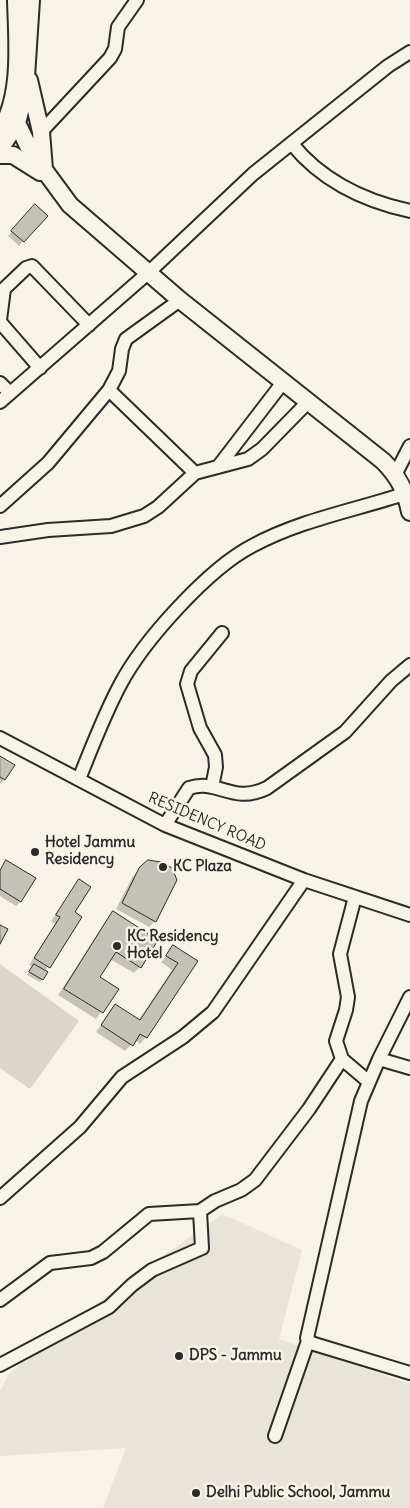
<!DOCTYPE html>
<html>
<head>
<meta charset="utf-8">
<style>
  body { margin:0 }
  canvas { display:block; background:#f7f3e8 }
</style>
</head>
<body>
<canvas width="410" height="1508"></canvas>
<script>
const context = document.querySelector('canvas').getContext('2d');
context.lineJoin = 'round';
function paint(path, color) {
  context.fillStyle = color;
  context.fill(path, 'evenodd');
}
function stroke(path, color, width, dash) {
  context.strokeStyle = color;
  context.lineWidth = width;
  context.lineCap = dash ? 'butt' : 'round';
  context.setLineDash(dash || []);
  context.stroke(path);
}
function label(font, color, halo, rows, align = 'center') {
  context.font = font + ' Delius,sans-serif';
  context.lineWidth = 5;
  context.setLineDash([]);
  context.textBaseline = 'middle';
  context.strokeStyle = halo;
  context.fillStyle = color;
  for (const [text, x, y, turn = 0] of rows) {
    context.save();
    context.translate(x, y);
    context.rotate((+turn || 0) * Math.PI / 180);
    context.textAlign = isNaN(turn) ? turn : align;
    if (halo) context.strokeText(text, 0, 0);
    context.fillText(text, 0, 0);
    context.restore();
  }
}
paint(new Path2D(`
  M222 1214 302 1250 279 1339 410 1384V1508H103L126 1448 0 1456V1391L9 1374 57 1332Z`), '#e8e4da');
paint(new Path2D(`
  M0 964 79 1021 30 1089 0 1068Z`), '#dad6cc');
paint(new Path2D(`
  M31 211 23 241 19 246 8 236Z
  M0 758 4 780 0 784Z
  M149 861 155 921 149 927 116 909 133 876Z
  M7 862 20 902 16 906 0 896V870Z
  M79 881 73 913 40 982 27 975 33 967 29 965 55 924 51 921Z
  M113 913 140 967 134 973 110 959 98 978 117 989 96 1019 58 995 107 919Z
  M173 947 196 962 146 1037 140 1044 135 1040 125 1051 96 1032 115 1006 138 1021 172 970 161 962Z`), '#0003');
const building = new Path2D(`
  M35 204 48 216 24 242 11 231Z
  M0 756 15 765 5 780 0 777Z
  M6 860 36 878 21 902 0 889V871Z
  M148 860 161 862 172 868 177 880 156 922 122 903 139 868Z
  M79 879 91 887 75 912 82 917 50 968 34 958 60 917 56 915Z
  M113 911 158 940 141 968 116 952 100 977 119 989 103 1013 64 989Z
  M0 925 8 929 0 944Z
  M173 945 198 961 147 1038 140 1034 133 1046 101 1025 115 1004 140 1020 178 963 166 956Z
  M34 964 48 972 43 980 29 972Z`);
paint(building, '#c4c1b9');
stroke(building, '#2b2b2b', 1);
const minor = new Path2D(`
  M41 132 110 58 115 49 118 27 137 0
  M292 144C322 181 364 201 410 211
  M0 320 4 289 26 268 32 266 89 325
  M0 322 40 368
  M0 383 10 393
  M109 390 195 473
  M0 402 148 273 253 174 388 66 410 52
  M218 467 284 381
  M395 475 410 446
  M0 506 48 463 109 390 119 371 122 349 126 339 180 300
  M0 537 48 530 111 526 144 516 158 507 195 473 248 459 262 449 307 403
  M0 738 165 825 304 880 410 915
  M79 779C92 747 104 715 120 685 143 641 208 569 252 546 302 519 357 510 410 492
  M212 787 216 767 215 755 200 728 187 684 191 671 222 633
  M165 825 189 788C218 778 232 805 267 788L345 732 391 681 410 665
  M355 897 340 954 348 997 346 1010 336 1041 342 1059 369 1082
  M410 997 379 1059 361 1101 307 1338 311 1343 410 1373
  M379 1059 410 1068
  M0 1198 80 1127 122 1077 183 1037 213 1012 304 880
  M0 1300 50 1263 91 1258 103 1252 149 1214 200 1211 215 1201 241 1190 255 1180 309 1109 342 1059
  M0 1365 109 1307 132 1285 152 1270 202 1248 200 1211
  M275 1436 308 1341`);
const major = new Path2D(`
  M29 80 41 132 44 169
  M17 123 31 152 70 205 180 300 383 461C398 476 406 491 410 512
  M0 131C23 95 17 41 16 0
  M0 149 17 123 25 92 31 0
  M0 155H13L40 172`);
stroke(minor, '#2b2b2b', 16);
stroke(major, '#2b2b2b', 20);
stroke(minor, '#f7f3e8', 12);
stroke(major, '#f7f3e8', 16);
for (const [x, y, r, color] of [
  [35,852,5,"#2b2b2b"],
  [163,867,5,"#2b2b2b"],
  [117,946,5,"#2b2b2b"],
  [179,1356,5,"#2b2b2b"],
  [196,1493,5,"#2b2b2b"]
]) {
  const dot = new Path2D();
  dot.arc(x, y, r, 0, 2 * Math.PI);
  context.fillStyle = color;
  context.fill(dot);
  stroke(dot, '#f7f3e8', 2);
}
label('15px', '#2b2b2b', '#f7f3e8', [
  ["RESIDENCY ROAD",207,822,23]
]);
label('bold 15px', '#2b2b2b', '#f7f3e8', [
  ["Hotel Jammu",45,843],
  ["Residency",45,860],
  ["KC Plaza",173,867],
  ["KC Residency",127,937],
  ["Hotel",127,954],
  ["DPS - Jammu",189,1356],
  ["Delhi Public School, Jammu",206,1493]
], 'left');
</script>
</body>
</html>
